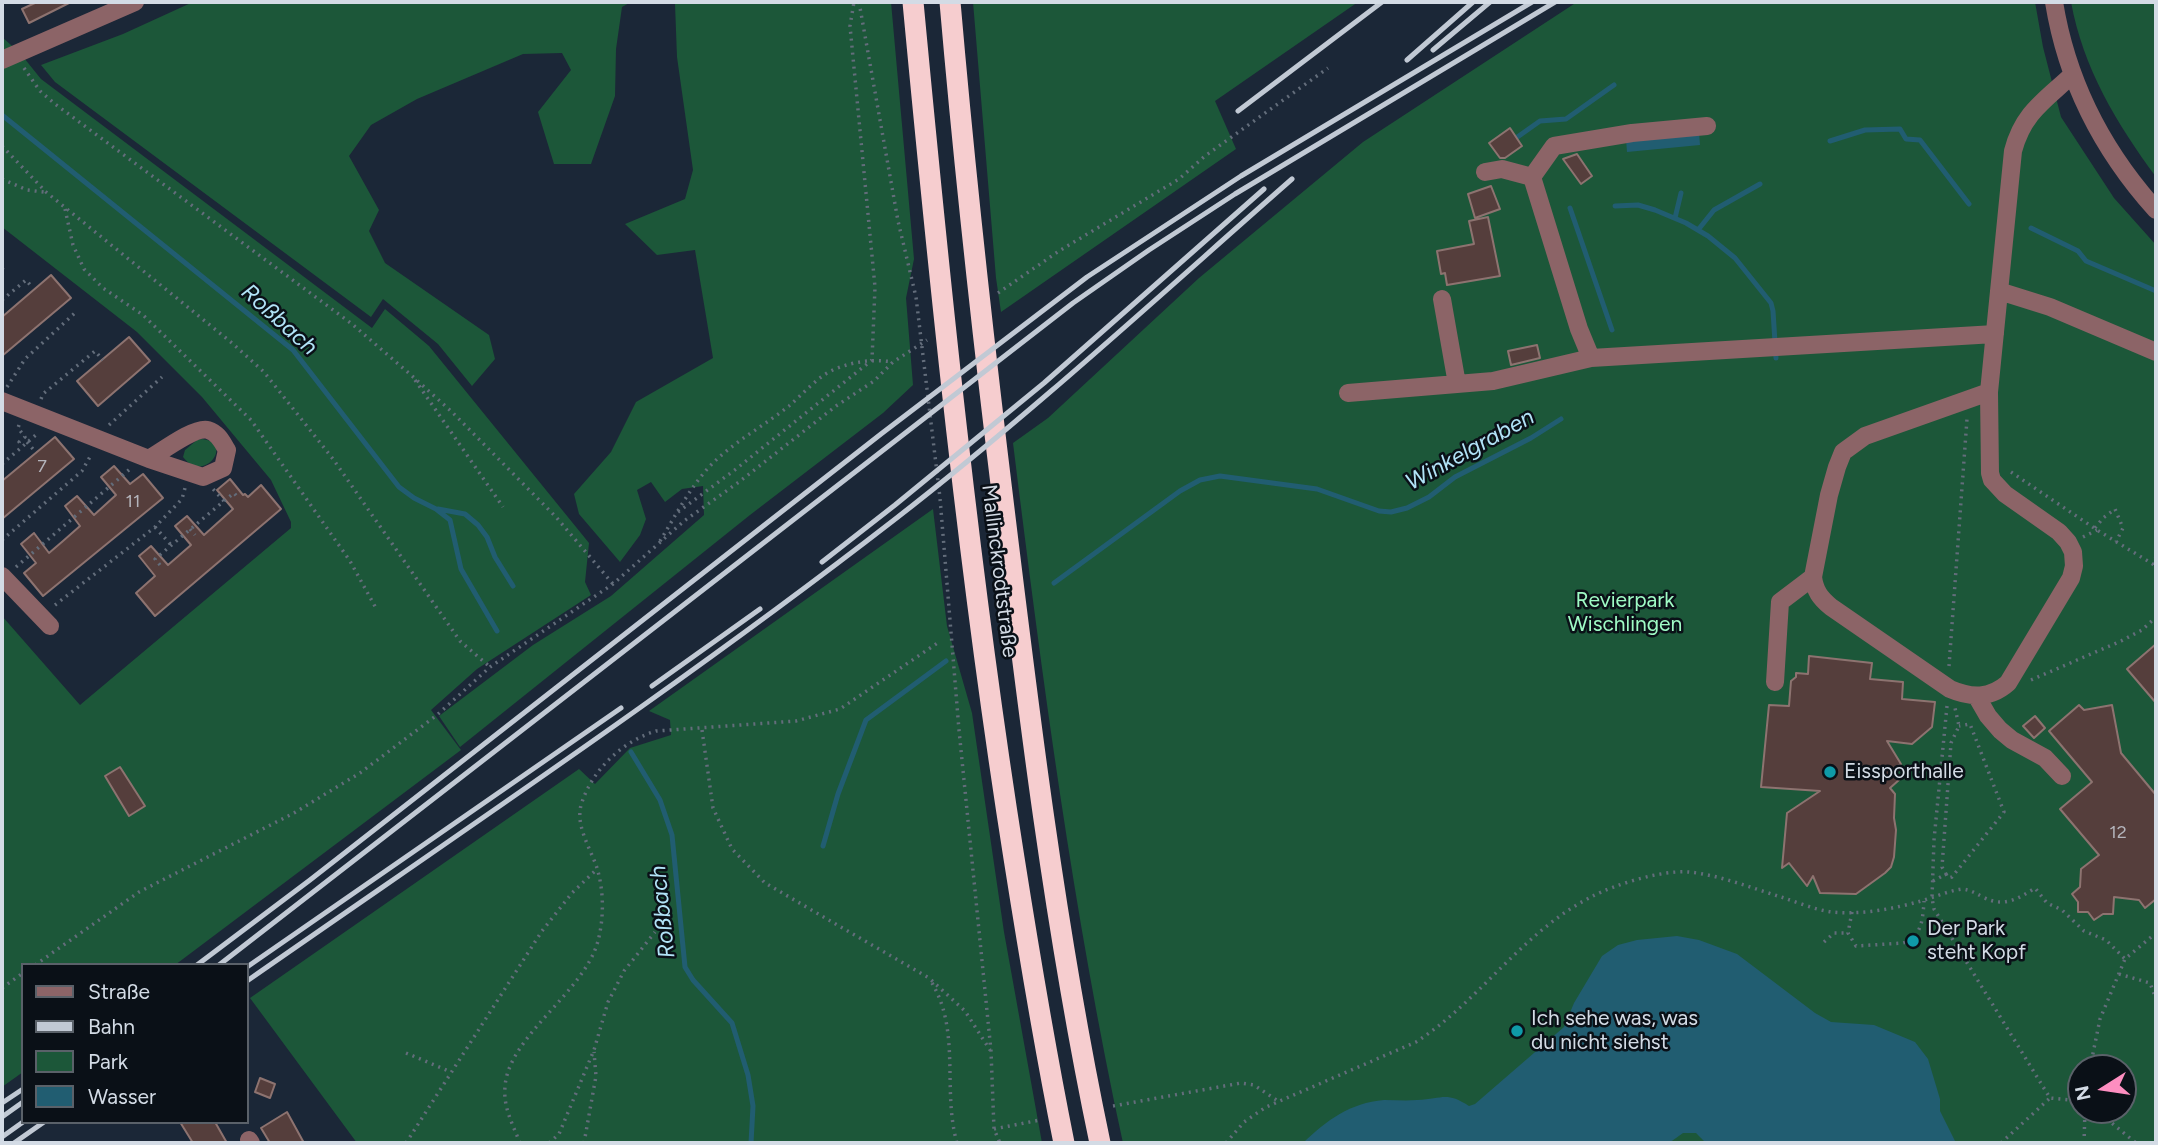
<!DOCTYPE html>
<html>
<head>
<meta charset="utf-8">
<style>
  body { margin:0 }
  #map { position:relative; width:2158px; height:1145px; overflow:hidden; background:#1b2737; font-family:Figtree,sans-serif }
  canvas { display:block }
  .frame { position:absolute; inset:0; border:4px solid #d3dbe5; pointer-events:none }
  .legend { position:absolute; left:21px; top:963px; width:228px; height:161px; box-sizing:border-box; background:#0a1017; border:2px solid #5a6169; margin:0; padding:9px 12px; list-style:none; font-size:21px; color:#d3dbe5 }
  .legend li { display:flex; align-items:center; gap:14px; height:35px }
  .legend b { width:35px; border:2px solid #5a6169 }
  .north { position:absolute; left:2067px; top:1054px; width:70px; height:70px; box-sizing:border-box; background:#0a1017; border:2px solid #5a6169; border-radius:50%; rotate:258deg; font-size:19px; font-weight:700; line-height:28px; text-align:center; color:#d3dbe5 }
  .north::after { content:''; display:block; margin:auto; width:24px; height:32px; background:#fd8ec0; clip-path:polygon(50% 0,100% 100%,50% 72%,0 100%) }
</style>
</head>
<body>
<div id="map">
<canvas width="2158" height="1145"></canvas>
<div class="frame"></div>
<ul class="legend">
<li><b style="height:9px;background:#8c6467"></b>Straße</li>
<li><b style="height:9px;background:#c1c9d4"></b>Bahn</li>
<li><b style="height:19px;background:#1c5739"></b>Park</li>
<li><b style="height:19px;background:#215d71"></b>Wasser</li>
</ul>
<div class="north">N</div>
</div>
<script>
const context = document.querySelector('canvas').getContext('2d');
context.lineJoin = 'round';
function paint(path, color) {
  context.fillStyle = color;
  context.fill(path, 'evenodd');
}
function stroke(path, color, width, dash) {
  context.strokeStyle = color;
  context.lineWidth = width;
  context.lineCap = dash ? 'butt' : 'round';
  context.setLineDash(dash || []);
  context.stroke(path);
}
function label(font, color, halo, rows, align = 'center') {
  context.font = font + ' Figtree,sans-serif';
  context.lineWidth = 5;
  context.setLineDash([]);
  context.textBaseline = 'middle';
  context.strokeStyle = halo;
  context.fillStyle = color;
  for (const [text, x, y, turn = 0] of rows) {
    context.save();
    context.translate(x, y);
    context.rotate((+turn || 0) * Math.PI / 180);
    context.textAlign = isNaN(turn) ? turn : align;
    if (halo) context.strokeText(text, 0, 0);
    context.fillText(text, 0, 0);
    context.restore();
  }
}
paint(new Path2D(`
  M193 2H631L622 7 616 49 615 96 591 164H554L538 112 571 70 562 53 523 54 417 99 371 125 349 156 379 210 369 231 385 263 489 335 495 359 472 386 438 344 383 299 371 317 55 82 41 65 123 34Z
  M671 2H891L914 259 906 298 913 385 883 413 750 515 460 747 439 716 533 645 611 596 704 515 703 486 682 489 665 502 651 482 637 490 646 519 640 535 620 562 579 514 574 494 611 452 636 402 713 358 695 250 657 255 625 224 685 199 693 170 677 57 675 4Z
  M973 2H1358L1215 101 1236 149 1001 312 996 278Z
  M1577 2H2035L2043 47 2061 117 2114 198 2156 245V1143H1123C1073 912 1042 677 1013 443L1048 418 1199 278 1363 142ZM2081 1068H2123V1110H2081Z
  M2071 2H2156V177C2117 124 2083 68 2071 2Z
  M2 37 20 53 41 79 372 328 385 309 429 346 589 543 585 582 591 595 477 669 431 710 461 750 175 965H23V1072L2 1087V616L80 705 291 528V522L271 480 202 397 137 332 2 227Z
  M202 439C235 442 204 485 183 457L185 450 197 440Z
  M933 509 947 626 972 713 1004 932 1042 1143H357L250 998 579 769 595 784 630 748 671 735 670 720 649 711Z`), '#1c5739');
paint(new Path2D(`
  M1699 132 1700 145 1627 152 1626 139Z
  M1677 936 1699 940 1737 954 1815 1013 1831 1022 1874 1025 1915 1042 1928 1059 1940 1099V1111L1956 1143H1706L1696 1133H1683L1669 1143H1303C1327 1120 1350 1103 1384 1100 1395 1100 1406 1101 1417 1100 1443 1099 1446 1091 1469 1106L1475 1104 1564 1027 1574 1003 1602 956 1618 945 1637 940Z`), '#215d71');
stroke(new Path2D(`
  M2 115 293 350 399 487 414 498 436 509 450 520 461 569 497 631
  M1516 138 1540 121 1566 119 1614 85
  M1830 141 1865 130 1900 129 1906 139 1920 140 1969 204
  M1615 206 1638 205 1655 210 1686 223 1708 236 1735 258 1771 303 1773 311 1776 358
  M1570 208 1612 330
  M1675 218 1681 193
  M2031 228 2078 251 2086 261 2156 291
  M1698 230 1714 210 1760 184
  M438 509 465 514 478 525 487 537 495 557 513 586
  M1054 583 1180 491 1200 480 1220 476 1317 489 1379 511 1391 512 1407 508 1429 497 1455 477 1531 438 1561 419
  M631 752 660 800 672 835 685 967 693 980 732 1023 748 1075 753 1106 751 1143
  M823 846 838 794 866 720 946 661`), '#215d71', 5);
const building = new Path2D(`
  M37 2H71L29 23 22 9Z
  M1510 128 1522 146 1505 158H1500L1489 143Z
  M1577 154 1592 176 1581 184 1563 159Z
  M1491 186 1500 209 1475 218 1468 194Z
  M1488 217 1500 276 1447 285 1445 273 1441 274 1437 251 1474 244 1469 221Z
  M51 275 71 298 2 356V317Z
  M129 337 150 361 98 406 77 381Z
  M1537 345 1540 358 1511 365 1508 351Z
  M55 437 74 459 2 519V481Z
  M114 466 130 484 143 474 163 498 43 596 24 573 36 563 21 544 34 533 49 553 63 541 80 526 65 506 77 496 94 515 116 495 101 477Z
  M230 479 243 495 245 494 248 497 261 485 281 509 155 616 136 593 155 576 139 556 151 546 168 565 191 545 175 526 187 516 204 535 233 509 217 490Z
  M2156 644V703L2127 669Z
  M1809 656 1872 663 1870 679 1903 682 1902 699 1935 702 1932 727 1912 744 1887 741 1901 764 1890 770 1899 780 1890 788 1895 794 1894 818 1896 830 1894 857 1891 867 1885 873 1856 894 1820 893 1813 876 1807 886 1789 863 1782 868 1787 813 1820 791 1761 787 1769 705 1789 706 1791 681 1796 677V673L1808 674Z
  M2079 705 2084 710 2112 705 2121 753 2156 795V899L2145 908 2139 900 2114 897 2113 914H2103L2094 920 2088 912H2078V902L2072 894 2080 887 2081 869 2099 855 2060 809 2092 782 2049 731Z
  M2035 716 2045 728 2034 738 2023 726Z
  M120 767 145 806 129 816 105 776Z
  M260 1078 275 1084 270 1098 255 1092Z
  M287 1112 304 1143H270L261 1128Z
  M180 1122H215L227 1143H193Z`);
paint(building, '#553e3c');
stroke(building, '#8d7370', 2);
stroke(new Path2D(`
  M859 2 898 221 916 297 940 498 959 730 991 1051 994 1129 1000 1143
  M24 68 40 91 55 104 352 324 411 375 452 412 556 517 613 584
  M2 146 46 192 232 343 264 372 333 459 460 641 490 667
  M2 179 27 190 44 192
  M65 209 73 245 84 269 103 288 143 315 251 420 350 561 377 610
  M2 269 4 267
  M998 293 1059 251 1179 179 1205 156 1328 68
  M2 300 26 280 32 287
  M415 380 503 507
  M7 387 25 359 77 311
  M41 399 43 394 95 351 103 360
  M19 425 18 428 25 437 19 442 23 446
  M109 425 162 377
  M27 442 33 449
  M2 464 37 434
  M2011 472 2097 530 2156 566
  M224 501 234 493 239 499
  M678 512 736 469 872 360 875 287 850 26 854 2
  M155 527 171 545
  M2095 528 2103 518 2115 509 2123 528 2116 542
  M190 529 195 535
  M2083 537 2097 530
  M2156 537V538
  M2 540 82 471 91 455
  M660 541C676 515 692 483 715 461 737 440 765 425 789 406 803 394 818 376 835 369 855 361 873 359 893 362
  M160 565 155 559 224 501 213 489
  M2154 565 2156 556
  M16 567 130 469
  M55 605 155 527 182 499 185 488
  M1949 666 1967 419
  M2031 680 2121 641 2142 630 2156 617
  M1947 706 1934 840 1932 898 1934 909 2050 1098 2081 1101
  M702 730 713 808 732 849 765 883 929 978 965 1011 990 1050
  M1946 874 1948 878 1952 877 2004 812 1970 724 1959 726
  M1933 881 1946 874 1942 867 1951 743 1959 726 1955 708
  M1852 912 1848 933 1856 946 1903 943C1922 938 1923 917 1924 901
  M1824 942 1834 933H1848
  M35 965 139 892 294 813 360 773 437 715 490 667 613 584 684 521 739 482 836 406 874 381 893 362 927 340
  M2119 974 2150 983 2156 999
  M932 983C961 1032 942 1090 957 1143
  M2 988 23 973
  M406 1053 451 1072
  M2090 1068 2100 1019 2125 959 2156 933
  M1113 1106 1241 1083 1254 1085 1278 1101
  M2096 1110 2136 1143
  M994 1129 1040 1120
  M406 1143 542 931 572 893 596 870
  M520 1143C513 1125 503 1107 505 1087 508 1036 584 993 598 941 604 918 604 891 597 868 590 847 574 824 582 802 593 769 623 741 656 731L796 721 840 709 939 642
  M549 1143 559 1134 594 1050 608 1002 624 971 655 932
  M584 1143 596 1076 594 1052
  M1226 1143 1244 1122 1266 1107 1416 1042C1480 1001 1522 932 1591 897 1616 884 1661 870 1689 872 1719 875 1752 888 1781 897 1797 902 1815 910 1832 912 1861 915 1893 909 1921 901 1935 897 1948 891 1962 889 1971 890 1975 893 1983 897 2003 908 2018 899 2035 888L2047 903 2062 910 2084 931 2106 940 2125 959
  M2001 1143 2050 1098
  M2084 1143 2085 1110`), '#636d7b', 3.5, [2, 5]);
stroke(new Path2D(`
  M2054 2C2067 82 2102 150 2156 210
  M2 60 135 2
  M1485 172 1502 169 1532 177
  M1999 291 2050 307 2156 352
  M1442 299 1457 384
  M1591 358 1579 329 1532 177 1554 146 1632 133 1707 126
  M1989 392 1865 436 1843 452 1837 467 1829 495 1813 577C1815 591 1820 598 1831 607L1950 689C1971 698 1990 699 2008 683L2071 578 2074 566 2073 552 2068 542 2059 532 2005 494 1992 480 1990 473 1989 392 2013 151C2023 113 2044 101 2072 75
  M1348 393 1493 381 1591 358 1995 334
  M2 401 149 459 203 477 223 468 227 450C222 442 218 433 208 430 195 426 161 452 149 459
  M2 576 50 626
  M1775 682 1780 602 1813 577
  M1977 697 1988 716 2000 730 2012 740 2045 758 2062 776
  M249 1140 251 1143`), '#8c6467', 18);
stroke(new Path2D(`
  M913 2C940 288 969 574 1014 858 1029 953 1045 1049 1064 1143
  M950 2C963 152 979 301 997 451 1025 682 1052 915 1100 1143`), '#f6cdcf', 21);
stroke(new Path2D(`
  M1433 50 1490 2
  M1407 60 1473 2
  M1238 111 1382 2
  M822 562 895 505 1044 383 1264 189
  M652 686 760 609
  M197 965 310 880 881 434 1087 277 1241 176 1532 2
  M219 965 1073 303 1149 250 1235 194 1555 2
  M247 967 621 708
  M247 981C464 830 685 682 894 520 1032 413 1161 294 1292 179
  M2 1103 23 1089
  M2 1117 23 1102
  M2 1137 23 1122
  M14 1143 44 1122`), '#c1c9d4', 5);
for (const [x, y, r, color] of [
  [1830,772,7,"#0f9aa8"],
  [1913,941,7,"#0f9aa8"],
  [1517,1031,7,"#0f9aa8"]
]) {
  const dot = new Path2D();
  dot.arc(x, y, r, 0, 2 * Math.PI);
  context.fillStyle = color;
  context.fill(dot);
  stroke(dot, '#0a1017', 2.5);
}
label('18px', '#b4b4bb', null, [
  ["7",42,467],
  ["11",133,502],
  ["12",2118,833]
]);
label('21px', '#d3dbe5', '#0a1017', [
  ["Mallinckrodtstraße",999,571,83]
]);
label('21px', '#9ffbc5', '#0a1017', [
  ["Revierpark",1625,601],
  ["Wischlingen",1625,625]
]);
label('21px', '#d3dbe5', '#0a1017', [
  ["Eissporthalle",1844,772],
  ["Der Park",1927,929],
  ["steht Kopf",1927,953],
  ["Ich sehe was, was",1531,1019],
  ["du nicht siehst",1531,1043]
], 'left');
label('italic 23px', '#b1e3f7', '#0a1017', [
  ["Roßbach",279,320,42],
  ["Winkelgraben",1470,450,-29],
  ["Roßbach",663,912,-96]
]);
</script>
</body>
</html>
